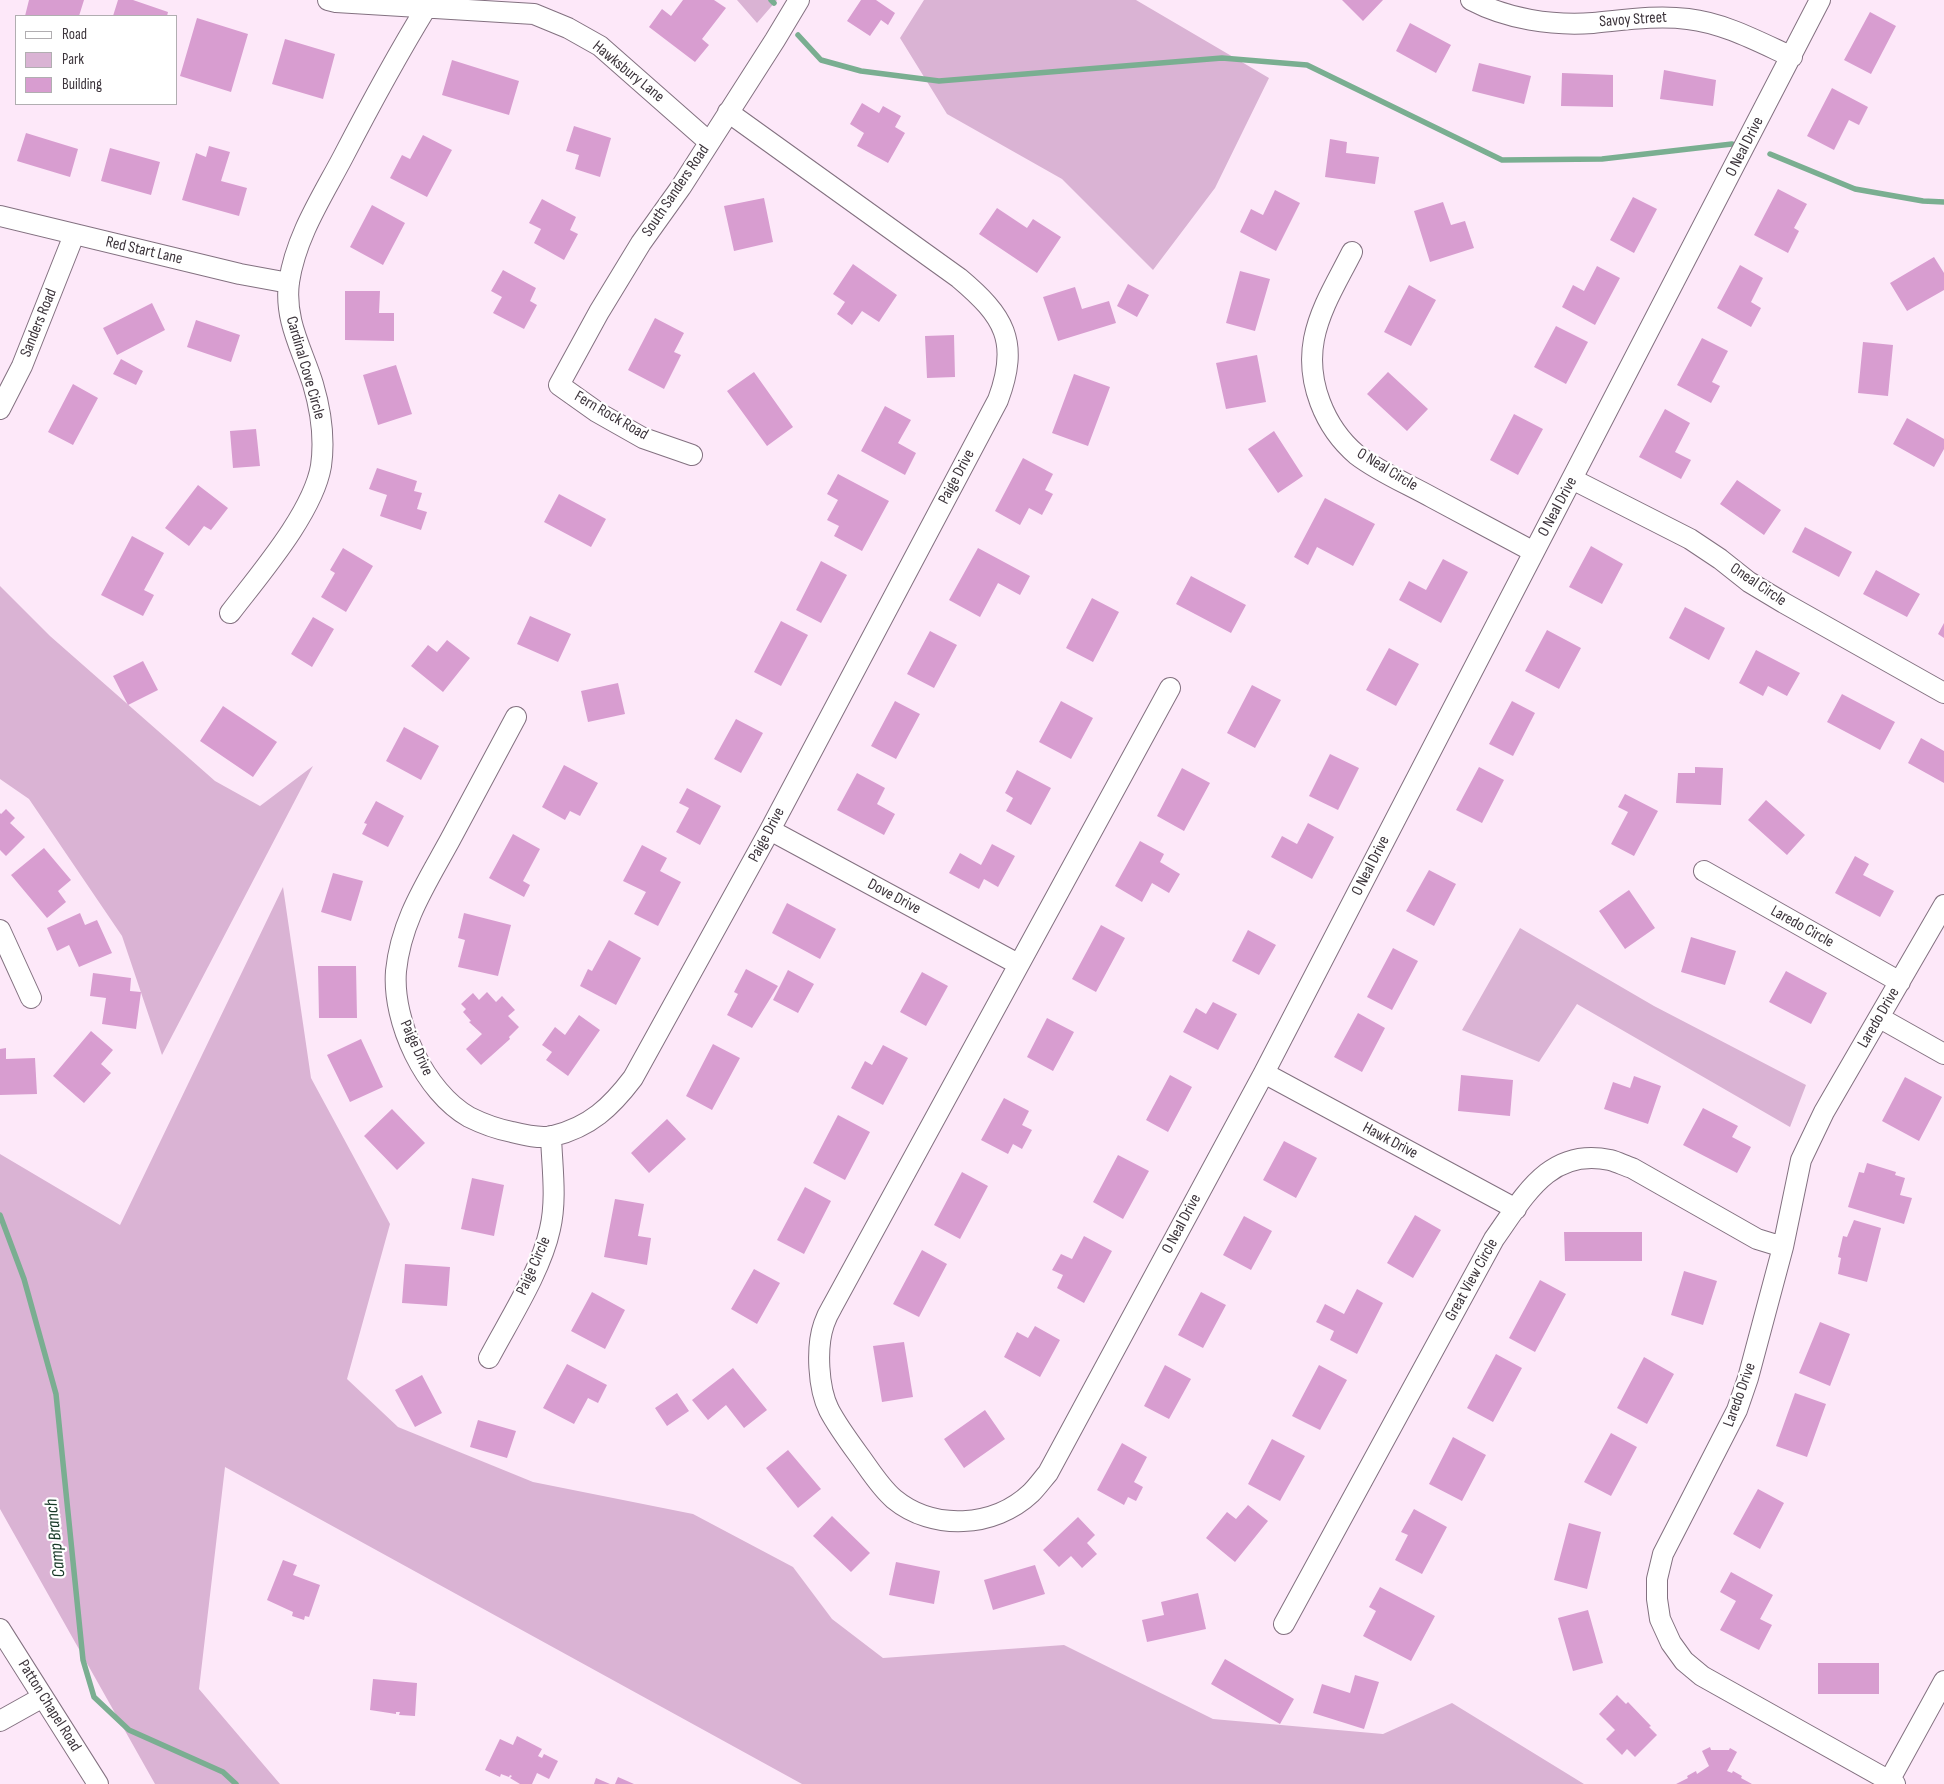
<!DOCTYPE html>
<html>
<head>
<meta charset="utf-8">
<style>
  body { margin:0 }
  #map { position:relative; width:1944px; height:1784px; overflow:hidden; background:#fde8f9; font-family:"Sofia Sans Condensed",sans-serif }
  canvas { display:block }
  .legend { position:absolute; left:15px; top:15px; width:162px; height:90px; box-sizing:border-box; background:#fff; border:1px solid #b1aeb1; margin:0; padding:6px 9px; list-style:none; font-size:15px; color:#3c343b }
  .legend li { display:flex; align-items:center; gap:10px; height:25px }
  .legend b { width:25px; border:1px solid #b1aeb1 }
</style>
</head>
<body>
<div id="map">
<canvas width="1944" height="1784"></canvas>
<ul class="legend">
<li><b style="height:6px;background:#fff"></b>Road</li>
<li><b style="height:14px;background:#dab3d4"></b>Park</li>
<li><b style="height:14px;background:#d89dd0"></b>Building</li>
</ul>
</div>
<script>
const context = document.querySelector('canvas').getContext('2d');
context.lineJoin = 'round';
function paint(path, color) {
  context.fillStyle = color;
  context.fill(path, 'evenodd');
}
function stroke(path, color, width, dash) {
  context.strokeStyle = color;
  context.lineWidth = width;
  context.lineCap = dash ? 'butt' : 'round';
  context.setLineDash(dash || []);
  context.stroke(path);
}
function label(font, color, halo, rows, align = 'center') {
  context.font = font + ' "Sofia Sans Condensed",sans-serif';
  context.lineWidth = 4.5;
  context.setLineDash([]);
  context.textBaseline = 'middle';
  context.strokeStyle = halo;
  context.fillStyle = color;
  for (const [text, x, y, turn = 0] of rows) {
    context.save();
    context.translate(x, y);
    context.rotate((+turn || 0) * Math.PI / 180);
    context.textAlign = isNaN(turn) ? turn : align;
    if (halo) context.strokeText(text, 0, 0);
    context.fillText(text, 0, 0);
    context.restore();
  }
}
paint(new Path2D(`
  M737 0H777L757 23Z
  M924 0H1136L1269 78 1215 188 1153 270 1062 179 947 114 900 38Z
  M0 586 50 636 215 781 260 806 313 766 162 1055 122 936 29 799 0 779Z
  M283 887 311 1078 390 1224 347 1379 398 1427 533 1482 693 1514 793 1567 832 1619 883 1658 1064 1645 1213 1719 1383 1734 1452 1703 1584 1784H802L225 1467 199 1689 280 1784H155L0 1509V1154L120 1225Z
  M1520 928 1654 1006 1806 1085 1790 1127 1577 1004 1539 1062 1462 1030Z`), '#dab3d4');
stroke(new Path2D(`
  M771 0 774 3
  M798 35 821 60 861 71 939 81 1222 58 1307 65 1502 160 1602 159 1732 144
  M1770 154 1855 189 1923 201 1944 202
  M0 1215 24 1279 56 1394 83 1660 94 1697 129 1730 223 1772 236 1784`), '#7aae91', 5.5);
paint(new Path2D(`
  M29 0H84L79 16H25Z
  M118 0H133L168 12 167 16H113Z
  M683 0H714L726 8 702 39 709 45 695 62 649 27 662 9 671 16Z
  M861 0H876L895 13 888 25 881 20 870 36 847 21Z
  M1342 0H1383L1363 21Z
  M1870 12 1896 26 1871 74 1844 60Z
  M197 18 248 34 231 92 180 76Z
  M1410 23 1451 45 1436 73 1396 51Z
  M285 39 335 54 323 99 272 84Z
  M452 60 519 81 509 115 442 95Z
  M1479 63 1531 76 1524 104 1472 91Z
  M1664 70 1716 80 1713 106 1660 99Z
  M1562 73 1613 75V107L1561 106Z
  M1832 88 1868 107 1859 125 1849 120 1834 150 1807 136Z
  M862 103 879 113 883 106 901 116 895 127 905 133 888 163 857 146 864 133 850 124Z
  M574 126 611 138 600 177 575 169 579 155 566 151Z
  M26 133 78 149 70 177 17 161Z
  M423 135 452 150 427 197 390 178 402 155 410 159Z
  M1330 139 1347 142 1346 153 1379 157 1375 184 1325 177Z
  M209 146 230 152 221 181 247 188 239 216 182 200 196 153 206 157Z
  M110 148 160 162 151 195 101 181Z
  M1778 189 1807 204 1794 228 1799 231 1788 253 1754 235Z
  M1275 190 1300 203 1276 251 1240 232 1251 209 1263 215Z
  M1633 197 1657 209 1634 253 1610 240Z
  M764 198 773 242 734 251 724 206Z
  M542 199 576 217 570 230 578 234 564 260 534 243 541 229 529 223Z
  M1443 202 1451 225 1465 221 1474 248 1430 262 1414 211Z
  M372 205 405 223 383 265 350 247Z
  M997 208 1027 228 1033 219 1061 237 1037 273 979 234Z
  M1934 257 1944 273V290L1907 311 1890 283Z
  M853 264 897 295 879 322 862 311 852 325 837 314 845 302 833 294Z
  M1740 265 1763 278 1751 302 1761 308 1751 327 1717 308Z
  M1597 266 1620 278 1595 325 1562 307 1573 285 1584 291Z
  M503 270 536 288 530 301 537 305 524 329 493 313 502 297 491 291Z
  M1240 271 1270 279 1255 331 1226 323Z
  M1128 284 1149 295 1137 317 1117 306Z
  M1409 285 1436 300 1411 346 1384 332Z
  M1075 287 1082 309 1109 301 1116 323 1058 341 1043 297Z
  M345 291H380L379 313H394V341L345 340Z
  M152 303 165 330 117 355 103 328Z
  M655 318 684 333 674 352 681 355 664 389 628 370Z
  M196 320 240 335 231 362 187 347Z
  M1556 326 1588 342 1566 384 1534 367Z
  M954 335 955 377 927 378 925 336Z
  M1702 338 1728 351 1712 382 1720 386 1711 403 1677 385Z
  M1863 342 1893 345 1888 396 1858 393Z
  M1257 355 1266 402 1226 409 1216 363Z
  M121 359 143 371 136 385 113 374Z
  M396 365 412 414 378 425 363 375Z
  M754 372 793 427 767 446 727 391Z
  M1388 372 1428 409 1407 431 1367 394Z
  M1074 374 1110 387 1088 446 1052 433Z
  M73 384 98 398 73 445 48 432Z
  M885 406 911 420 898 443 916 453 905 475 861 451Z
  M1665 409 1690 423 1675 452 1691 460 1681 479 1639 457Z
  M1514 414 1543 429 1518 475 1490 460Z
  M1907 418 1944 439V449L1934 467 1893 444Z
  M256 429 260 466 233 468 230 431Z
  M1274 431 1303 476 1278 493 1248 449Z
  M1023 458 1053 474 1045 490 1053 494 1042 515 1029 508 1020 525 995 511Z
  M377 468 417 481 414 491 422 493 417 509 427 512 421 530 380 516 387 495 369 489Z
  M838 474 889 501 862 551 834 536 839 526 827 520 838 500 827 494Z
  M1737 480 1781 510 1764 535 1720 504Z
  M198 485 228 508 211 530 204 526 189 546 165 528Z
  M559 494 606 519 591 547 544 522Z
  M1325 498 1375 524 1353 566 1317 547 1308 565 1294 557Z
  M1805 527 1852 552 1839 577 1792 552Z
  M132 536 164 553 144 590 154 595 143 616 101 595Z
  M1591 546 1623 564 1602 604 1569 587Z
  M343 548 373 566 346 612 321 597 335 573 330 570Z
  M978 548 1030 576 1020 595 998 583 980 617 949 600Z
  M1443 559 1468 572 1441 623 1399 600 1409 581 1426 590Z
  M821 561 847 575 821 623 796 610Z
  M1876 570 1920 594 1907 617 1863 594Z
  M1191 576 1246 605 1231 633 1176 604Z
  M1092 598 1119 612 1093 662 1066 648Z
  M1685 607 1725 628 1709 660 1669 638Z
  M530 616 571 634 558 662 517 644Z
  M313 617 334 629 312 667 291 654Z
  M781 621 808 635 781 686 754 672Z
  M1944 623V638L1938 634Z
  M1547 630 1581 648 1559 689 1525 671Z
  M930 631 957 645 934 688 907 674Z
  M447 640 470 658 443 692 411 666 428 645 437 652Z
  M1389 648 1419 664 1396 706 1366 690Z
  M1756 650 1800 673 1787 696 1768 686 1763 696 1739 683Z
  M143 661 158 690 128 705 113 676Z
  M618 683 625 714 588 722 581 691Z
  M1252 685 1281 700 1255 748 1227 733Z
  M1842 694 1895 722 1880 750 1827 722Z
  M895 701 920 714 896 759 871 746Z
  M1061 701 1093 718 1071 759 1039 742Z
  M1512 701 1535 713 1513 756 1489 744Z
  M223 706 277 742 253 777 200 741Z
  M736 719 763 733 741 773 714 759Z
  M404 727 439 746 421 780 386 761Z
  M1921 738 1944 751V783L1908 763Z
  M1330 754 1359 768 1338 810 1309 796Z
  M564 765 598 783 580 816 570 811 565 820 542 807Z
  M1479 767 1504 780 1482 823 1456 810Z
  M1695 767 1723 768 1721 805 1676 803 1678 773H1695Z
  M1182 768 1210 783 1184 831 1157 816Z
  M1017 770 1051 788 1031 825 1006 811 1013 798 1005 793Z
  M857 773 885 788 877 804 895 814 884 835 837 810Z
  M687 788 721 806 700 845 676 832 689 808 679 803Z
  M1625 794 1658 811 1634 856 1611 844 1628 812 1618 807Z
  M1766 800 1805 835 1787 855 1748 820Z
  M376 801 404 816 388 847 362 834 367 824 364 823Z
  M6 809 15 818 10 823 25 837 6 856 0 850V813L1 814Z
  M1308 823 1334 837 1312 879 1271 857 1282 836 1297 844Z
  M513 834 540 849 523 881 530 885 524 897 489 878Z
  M1140 841 1164 854 1160 862 1180 874 1169 893 1152 883 1142 902 1115 886Z
  M992 844 1015 856 998 887 984 879 979 889 949 873 960 853 981 865Z
  M642 845 667 858 660 871 681 882 658 926 634 914 646 892 623 881Z
  M44 848 71 880 58 891 66 902 47 918 11 875Z
  M1855 856 1869 864 1863 875 1894 891 1880 917 1835 893Z
  M1429 870 1456 884 1434 926 1406 911Z
  M333 873 363 881 351 921 321 912Z
  M1629 890 1655 928 1625 949 1599 911Z
  M787 903 836 929 820 959 772 933Z
  M80 913 85 925 97 920 112 953 79 967 69 945 57 951 47 928Z
  M464 913 511 925 498 976 458 967 465 940 458 938Z
  M1101 925 1125 938 1096 992 1072 979Z
  M1248 930 1276 945 1259 975 1232 961Z
  M1691 937 1736 951 1725 985 1681 972Z
  M609 940 641 958 616 1005 580 986 588 969 592 971Z
  M1393 948 1418 961 1392 1010 1367 997Z
  M318 966H356L357 1018H319Z
  M746 969 778 986 752 1028 727 1015 738 994 734 992Z
  M788 970 814 984 798 1013 773 1000Z
  M1786 971 1827 993 1811 1024 1769 1002Z
  M922 972 948 986 926 1026 900 1012Z
  M93 973 131 978 130 991 141 992 136 1029 102 1024 106 998 90 996Z
  M487 992 496 1002 502 996 515 1010 508 1016 519 1027 509 1037 510 1039 481 1065 466 1049 482 1034 469 1022 471 1021 463 1012 466 1009 461 1004 473 993 479 1000Z
  M1213 1002 1237 1014 1218 1050 1183 1032 1196 1008 1206 1014Z
  M1358 1013 1385 1028 1362 1072 1334 1057Z
  M579 1015 600 1030 568 1076 546 1060 552 1052 542 1045 555 1027 565 1035Z
  M1047 1018 1074 1032 1053 1071 1027 1057Z
  M91 1031 113 1050 101 1064 111 1073 84 1103 53 1076Z
  M361 1039 383 1087 350 1102 327 1055Z
  M713 1044 740 1058 712 1110 686 1096Z
  M883 1045 908 1058 883 1105 851 1088 865 1061 872 1065Z
  M6 1048V1059L35 1058 37 1094 0 1095V1049Z
  M1170 1075 1192 1087 1168 1132 1146 1120Z
  M1461 1075 1513 1080 1510 1116 1458 1111Z
  M1634 1076 1661 1086 1648 1124 1604 1109 1613 1082 1630 1088Z
  M1905 1077 1942 1097 1919 1141 1882 1121Z
  M1004 1098 1029 1111 1022 1125 1032 1130 1022 1149 1013 1144 1008 1154 981 1140Z
  M1703 1108 1738 1126 1732 1137 1751 1147 1737 1173 1683 1145Z
  M392 1109 425 1143 397 1170 364 1136Z
  M838 1115 870 1132 845 1180 813 1163Z
  M667 1119 686 1139 649 1173 631 1153Z
  M1284 1141 1317 1158 1296 1198 1263 1180Z
  M1118 1155 1149 1171 1123 1219 1093 1202Z
  M1867 1163 1896 1172 1895 1175 1905 1178 1900 1195 1912 1198 1904 1224 1848 1207 1859 1172 1864 1173Z
  M962 1172 988 1186 960 1239 934 1225Z
  M472 1178 504 1185 494 1236 461 1229Z
  M805 1187 831 1201 804 1254 777 1240Z
  M615 1199 644 1204 638 1236 651 1238 647 1265 604 1257Z
  M1415 1215 1441 1230 1413 1278 1387 1263Z
  M1244 1216 1272 1231 1251 1270 1223 1255Z
  M1854 1220 1881 1228 1867 1282 1838 1274 1841 1258 1838 1257 1843 1236 1847 1237Z
  M1564 1232H1642V1261H1565Z
  M1084 1236 1112 1251 1084 1303 1057 1288 1063 1275 1052 1270 1061 1254 1072 1259Z
  M922 1250 947 1264 919 1317 893 1304Z
  M405 1264 450 1267 447 1306 402 1303Z
  M754 1269 780 1283 757 1324 731 1309Z
  M1684 1271 1717 1281 1703 1325 1671 1315Z
  M1540 1280 1566 1294 1535 1352 1509 1338Z
  M1357 1289 1383 1303 1357 1354 1330 1340 1334 1331 1316 1322 1325 1304 1344 1314Z
  M592 1292 625 1310 605 1349 571 1331Z
  M1201 1292 1226 1305 1203 1348 1178 1335Z
  M1820 1322 1850 1334 1830 1386 1799 1373Z
  M1035 1326 1060 1340 1040 1377 1004 1357 1017 1332 1028 1338Z
  M904 1342 913 1397 882 1402 873 1346Z
  M1496 1354 1522 1368 1493 1422 1467 1408Z
  M1644 1357 1674 1374 1647 1424 1617 1408Z
  M567 1364 607 1385 598 1403 588 1398 574 1424 543 1408Z
  M1165 1365 1191 1379 1169 1419 1144 1406Z
  M1319 1365 1347 1380 1320 1430 1292 1416Z
  M733 1368 767 1410 744 1428 726 1405 708 1420 692 1400Z
  M422 1375 442 1413 415 1427 395 1390Z
  M677 1393 689 1411 667 1426 655 1408Z
  M1795 1393 1826 1404 1807 1457 1776 1446Z
  M985 1410 1005 1439 964 1468 944 1439Z
  M478 1420 516 1431 507 1458 470 1447Z
  M1611 1433 1637 1447 1611 1496 1584 1482Z
  M1453 1437 1486 1455 1462 1501 1429 1484Z
  M1272 1439 1305 1456 1280 1501 1248 1484Z
  M1122 1443 1147 1457 1134 1482 1143 1487 1136 1501 1128 1497 1124 1505 1097 1490Z
  M788 1450 821 1489 798 1508 766 1468Z
  M1758 1489 1784 1503 1760 1549 1733 1534Z
  M1248 1505 1268 1521 1235 1562 1206 1538 1227 1512 1236 1519Z
  M1414 1509 1447 1527 1422 1574 1395 1560 1408 1535 1401 1532Z
  M832 1516 870 1553 851 1572 813 1536Z
  M1078 1517 1095 1535 1087 1543 1097 1554 1082 1568 1071 1556 1059 1567 1043 1550Z
  M1569 1523 1601 1532 1587 1589 1554 1580Z
  M283 1560 297 1565 293 1575 320 1585 309 1617 305 1616 304 1620 292 1616 293 1612 267 1600Z
  M896 1562 940 1571 934 1604 889 1595Z
  M1035 1565 1045 1594 993 1610 984 1580Z
  M1731 1572 1773 1595 1760 1619 1772 1625 1759 1650 1720 1630 1736 1601 1720 1592Z
  M1380 1587 1435 1616 1411 1661 1363 1636 1376 1611 1369 1607Z
  M1198 1593 1206 1629 1147 1642 1142 1620 1164 1615 1161 1602Z
  M1588 1610 1603 1663 1573 1671 1558 1618Z
  M1225 1659 1294 1699 1280 1724 1211 1684Z
  M1818 1663H1879V1694H1818Z
  M1355 1675 1379 1682 1364 1729 1313 1713 1322 1684 1350 1693Z
  M373 1679 417 1683 415 1716 399 1715 400 1712H396V1714L370 1710Z
  M1617 1695 1626 1704 1628 1702 1651 1726 1649 1727 1657 1735 1635 1757 1627 1749 1622 1755 1606 1739 1615 1730 1599 1714Z
  M517 1736 542 1749 538 1756 542 1758 544 1754 558 1761 549 1779 537 1773 532 1784H520L510 1778 512 1776 510 1775 509 1777 501 1774 500 1777 485 1770 500 1739 513 1745Z
  M1710 1747 1711 1750H1729L1730 1748 1737 1752 1727 1771 1732 1773 1733 1771 1742 1776 1741 1778 1752 1784H1676L1688 1778 1687 1776 1696 1771 1697 1774 1709 1766 1702 1751Z
  M618 1777 634 1784H615Z
  M596 1778 610 1784H594Z`), '#d89dd0');
const minor = new Path2D(`
  M328 0 336 2 534 14 568 28 600 46 709 142
  M1471 0C1507 19 1552 26 1593 23 1625 20 1656 15 1688 19 1724 23 1759 42 1792 57
  M0 216 240 274 289 283
  M1352 252C1338 280 1320 308 1314 339 1306 381 1324 427 1357 455 1379 472 1408 484 1433 498 1467 516 1500 534 1534 552
  M0 409 22 366 74 235
  M692 455 643 438 597 412 559 385 599 312 641 243 681 187 775 40 799 0
  M1572 479 1690 539 1720 559 1749 582 1784 603 1944 693
  M230 613C259 575 313 513 321 466 325 438 321 411 313 384 302 349 284 320 289 282 296 236 322 197 343 157 369 107 396 57 426 8
  M1170 688 832 1307C829 1312 826 1318 824 1324 816 1347 818 1388 829 1410 838 1427 850 1443 861 1458 871 1472 881 1488 894 1499 933 1531 994 1528 1031 1493 1037 1487 1042 1480 1048 1473L1264 1073 1820 0
  M516 717C494 758 472 799 450 840 426 884 401 921 396 971 392 1022 425 1092 469 1117 483 1124 497 1129 512 1132 524 1135 540 1139 553 1136 590 1127 611 1107 633 1078L770 830 998 400C1020 341 1004 316 959 278L728 112
  M770 830 1018 964
  M1704 871 1900 982
  M0 930 31 998
  M1880 1018 1944 1054
  M1264 1073 1516 1209
  M489 1358C509 1320 541 1271 550 1229 557 1199 552 1167 551 1136
  M1284 1624 1494 1239C1524 1197 1549 1147 1610 1160 1618 1162 1625 1166 1632 1168L1757 1239 1783 1247
  M0 1629 98 1784
  M0 1721 43 1697
  M1889 1781 1944 1681
  M1895 1784 1702 1676 1684 1661 1671 1643 1660 1619 1657 1599V1579L1663 1554 1737 1410 1748 1378 1783 1247 1801 1160 1824 1112 1944 905`);
stroke(minor, '#837180', 22);
stroke(minor, '#fff', 20);
label('16px', '#3c343b', '#fff', [
  ["Savoy Street",1633,20,-4],
  ["Hawksbury Lane",628,72,39],
  ["O Neal Drive",1745,147,-63],
  ["South Sanders Road",676,191,-56],
  ["Red Start Lane",144,251,13],
  ["Sanders Road",39,323,-68],
  ["Cardinal Cove Circle",305,368,74],
  ["Fern Rock Road",611,416,30],
  ["O Neal Circle",1387,470,31],
  ["Paige Drive",957,477,-62],
  ["O Neal Drive",1558,507,-62],
  ["Oneal Circle",1758,585,34],
  ["Paige Drive",767,835,-62],
  ["O Neal Drive",1371,866,-63],
  ["Dove Drive",894,897,28],
  ["Laredo Circle",1802,927,29],
  ["Laredo Drive",1879,1018,-60],
  ["Paige Drive",416,1048,66],
  ["Hawk Drive",1390,1141,28],
  ["O Neal Drive",1182,1224,-62],
  ["Paige Circle",534,1266,-66],
  ["Great View Circle",1472,1280,-61],
  ["Laredo Drive",1740,1395,-70],
  ["Patton Chapel Road",49,1706,58]
]);
label('italic 18px', '#163826', '#fff', [
  ["Camp Branch",56,1538,-96]
]);
</script>
</body>
</html>
